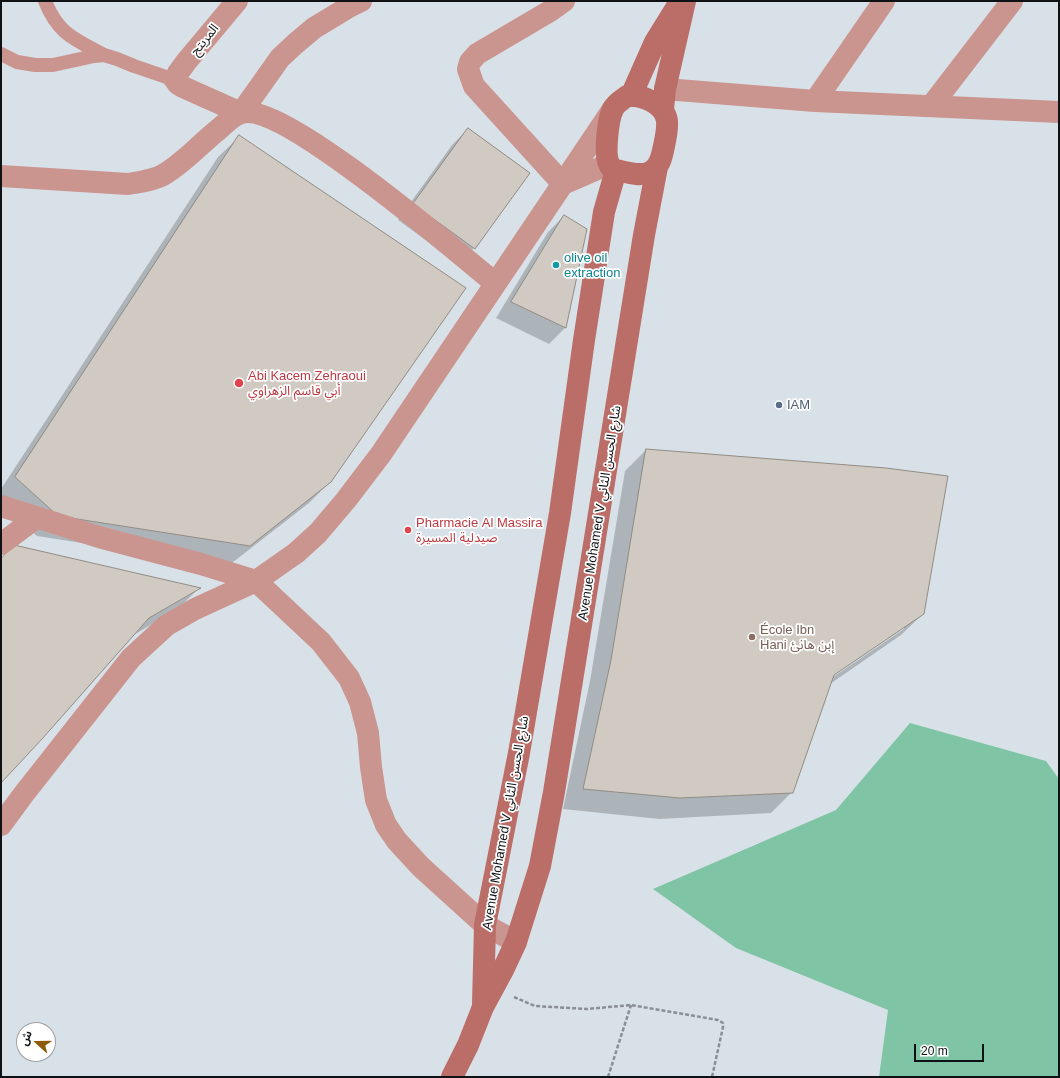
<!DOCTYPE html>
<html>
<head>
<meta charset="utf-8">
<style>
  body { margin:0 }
  #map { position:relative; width:1060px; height:1078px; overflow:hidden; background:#d9e1e8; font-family:Arial,"Noto Sans Arabic",sans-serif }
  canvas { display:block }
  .frame { position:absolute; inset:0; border:2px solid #0f1214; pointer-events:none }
  .north { position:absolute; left:16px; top:1022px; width:40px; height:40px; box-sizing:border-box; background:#fff; border:1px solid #9fa0a1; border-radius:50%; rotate:291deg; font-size:11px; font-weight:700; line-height:16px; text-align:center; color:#0f1214 }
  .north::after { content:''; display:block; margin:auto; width:14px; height:18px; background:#8d5b07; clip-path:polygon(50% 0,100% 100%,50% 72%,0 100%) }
  .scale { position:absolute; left:914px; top:1044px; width:70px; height:18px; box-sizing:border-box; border:2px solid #0f1214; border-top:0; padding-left:5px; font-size:12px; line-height:14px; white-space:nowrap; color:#0f1214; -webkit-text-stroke:3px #fff; paint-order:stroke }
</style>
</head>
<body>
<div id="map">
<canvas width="1060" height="1078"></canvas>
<div class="frame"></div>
<div class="north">ش</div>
<div class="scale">20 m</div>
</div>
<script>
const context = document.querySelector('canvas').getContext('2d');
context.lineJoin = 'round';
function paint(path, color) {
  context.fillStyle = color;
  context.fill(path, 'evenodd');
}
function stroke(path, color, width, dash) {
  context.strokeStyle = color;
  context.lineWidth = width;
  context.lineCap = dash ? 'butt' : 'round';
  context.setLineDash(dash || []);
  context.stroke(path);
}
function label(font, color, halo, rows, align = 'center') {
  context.font = font + ' Arial,"Noto Sans Arabic",sans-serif';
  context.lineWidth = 3.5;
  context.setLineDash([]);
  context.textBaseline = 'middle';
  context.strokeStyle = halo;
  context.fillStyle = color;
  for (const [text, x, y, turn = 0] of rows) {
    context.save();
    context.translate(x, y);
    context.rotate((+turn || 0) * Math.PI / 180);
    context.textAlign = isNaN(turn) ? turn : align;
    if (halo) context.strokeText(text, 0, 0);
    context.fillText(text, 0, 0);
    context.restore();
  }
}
paint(new Path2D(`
  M910 723 1046 761 1059 779V1077H879L888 1010 736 948 653 889 836 810Z`), '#7fc5a5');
paint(new Path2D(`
  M468 129 474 248 459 264 398 220 452 145Z
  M239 137 330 482 309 503 228 566 37 536 1 504V489L218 157Z
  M564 216 586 229 565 328 549 344 496 318 548 232Z
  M646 450 923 614 901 635 830 684 792 792 771 813 659 819 563 809 590 681 625 471ZM904 626V629L830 679 829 677Z
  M1 560 199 588 179 608 132 636 1 781Z`), '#0003');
const building = new Path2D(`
  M468 128 530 173 475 249 413 204Z
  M239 135 466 288 331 482 250 546 58 516 15 477Z
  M564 215 587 229 566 328 511 302Z
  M646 449 886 468 948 476 924 614 834 675 793 793 680 798 583 789 611 660Z
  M14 545 201 588 149 618 42 739 1 783V559Z`);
paint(building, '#d0cac2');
stroke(building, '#918b83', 1);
stroke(new Path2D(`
  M514 997 535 1006 587 1009 631 1005 718 1020 723 1023V1027L712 1077
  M608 1077 631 1005`), '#898f94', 2.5, [4, 2]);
stroke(new Path2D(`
  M45 1C58 34 74 39 104 55
  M1 54 17 62 35 65H53L94 56 104 55 117 59 134 66 175 80`), '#ca948f', 14);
stroke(new Path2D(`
  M237 1 186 62 178 73 175 80 178 84 183 87 241 113 280 58 295 44 314 28 347 8 361 1
  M665 89 815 101 1059 112
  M815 101 884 1
  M932 105 1012 1
  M1 176 128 184C139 182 152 181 163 175 184 163 200 144 219 129 225 124 233 115 241 113 282 101 458 253 495 283
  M563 184 474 86 468 69 470 62 477 54 550 11 564 1
  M1 506 99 537 201 564 256 581 321 642 349 678 360 702 368 733 371 767 376 800 386 825 397 841 421 867 485 925 516 942
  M1 544 36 518`), '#ca948f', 22);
stroke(new Path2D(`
  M563 184 609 164
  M1 825 23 795 131 658 167 625 195 609 256 581 296 553 318 533 346 500 381 454 613 109`), '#ca948f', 22);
stroke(new Path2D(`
  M627 96C636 95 643 97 651 101 672 112 668 127 664 146 662 156 660 168 650 172 640 177 626 172 616 170 613 169 610 167 609 164 604 154 608 119 613 109 616 103 622 100 627 96Z
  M631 96 655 42 678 5
  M663 109 665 89 685 1
  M483 1004 485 925 519 753 560 513 584 340 604 212 616 170
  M452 1077 468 1045 483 1007 503 970 516 942 540 866 554 792 644 235 657 167`), '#bb6d68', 22);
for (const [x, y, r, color] of [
  [556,265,4,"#0f9aa8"],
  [239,383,5,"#e0444e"],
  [779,405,4,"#5c6f8a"],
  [408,530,4,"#e0444e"],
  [752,637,4,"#8d6e63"]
]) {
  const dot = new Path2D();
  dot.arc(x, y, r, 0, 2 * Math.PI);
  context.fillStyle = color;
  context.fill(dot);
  stroke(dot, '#fff', 1.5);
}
label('13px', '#0f1214', '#fff', [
  ["المريتح",205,40,-51],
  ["Avenue Mohamed V شارع الحسن الثاني",600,513,-81],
  ["Avenue Mohamed V شارع الحسن الثاني",506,823,-80]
]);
label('13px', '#0d838f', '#fff', [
  ["olive oil",564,258],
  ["extraction",564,273]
], 'left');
label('13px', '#be3a42', '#fff', [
  ["Abi Kacem Zehraoui",248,376],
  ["أبي قاسم الزهراوي",248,391],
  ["Pharmacie Al Massira",416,523],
  ["صيدلية المسيرة",416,538]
], 'left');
label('13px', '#4e5e75', '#fff', [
  ["IAM",787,405]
], 'left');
label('13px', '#785e54', '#fff', [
  ["École Ibn",760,630],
  ["Hani إبن هانئ",760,645]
], 'left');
</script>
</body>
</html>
